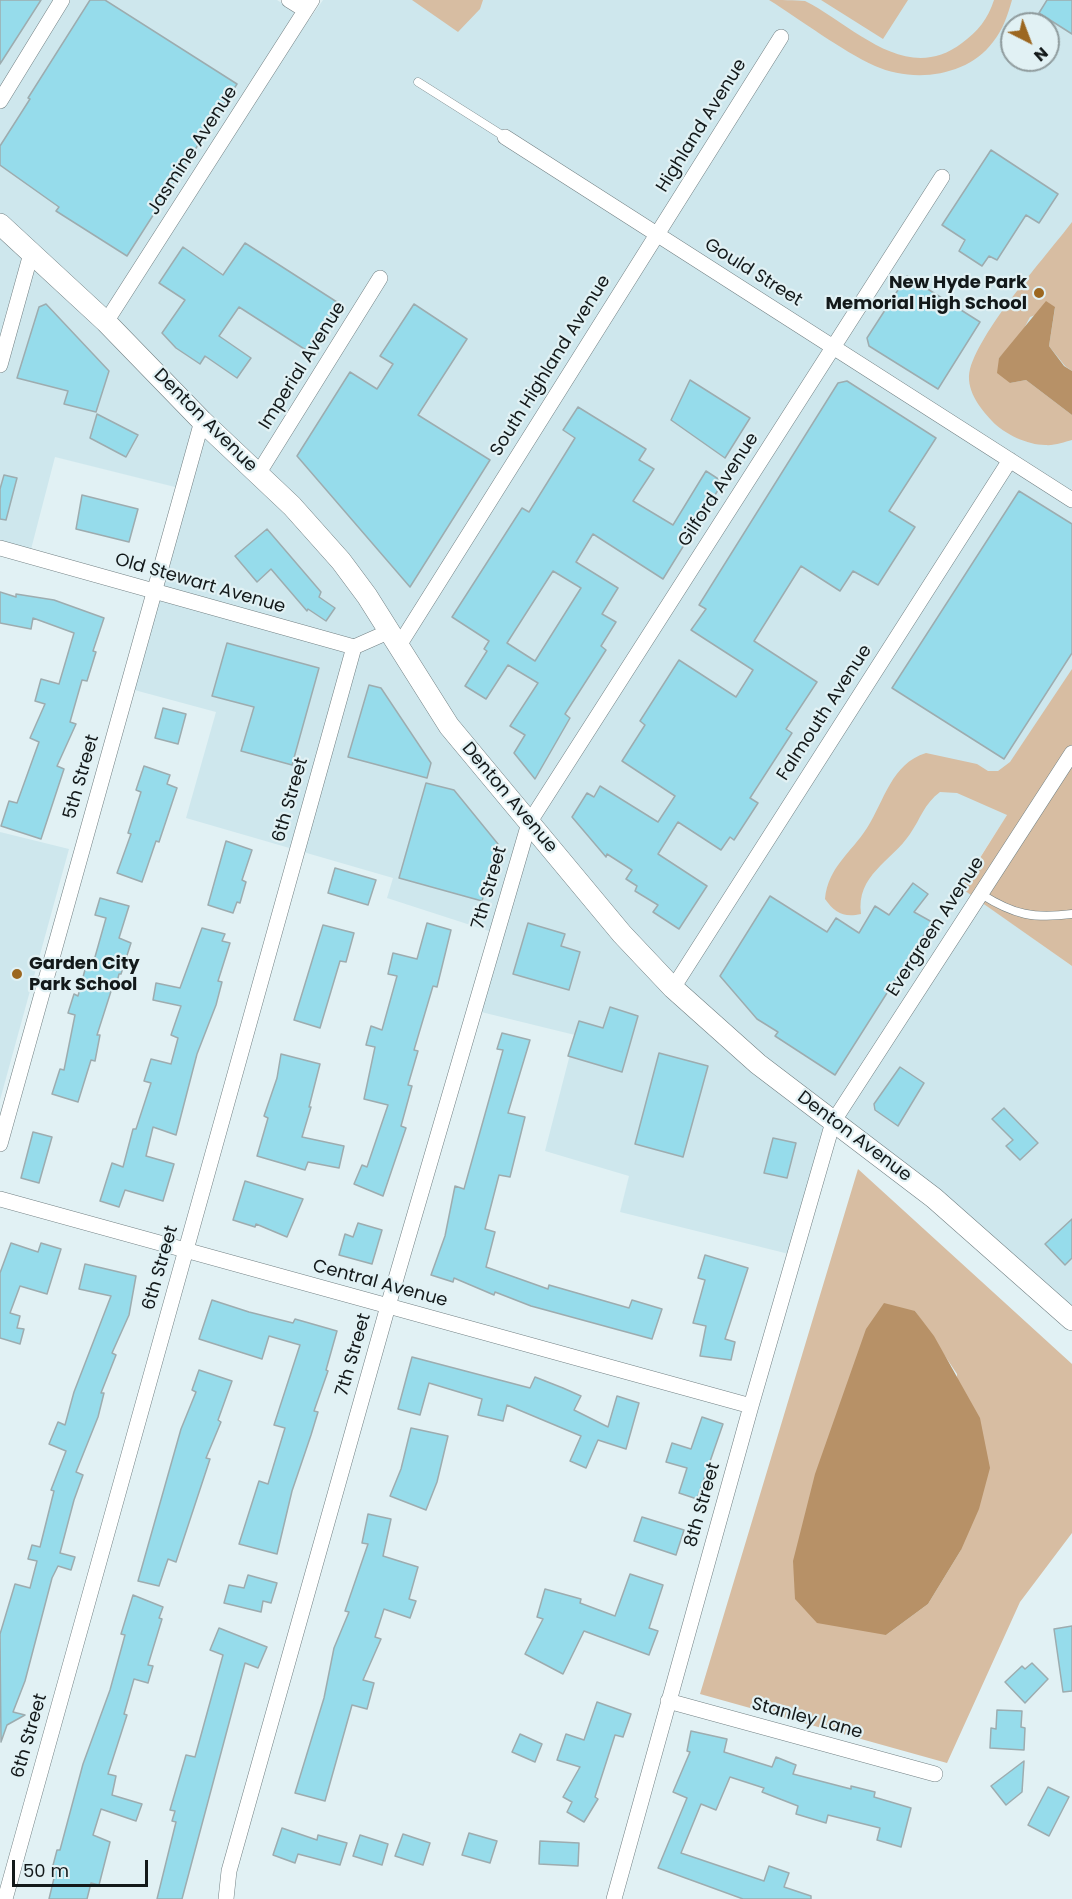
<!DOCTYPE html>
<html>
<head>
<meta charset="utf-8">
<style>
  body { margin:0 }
  #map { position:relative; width:1072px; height:1899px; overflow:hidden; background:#e1f1f4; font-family:Poppins,sans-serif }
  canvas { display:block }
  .north { position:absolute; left:1000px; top:12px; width:60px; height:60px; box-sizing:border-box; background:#e1f1f4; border:2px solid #8f9b9d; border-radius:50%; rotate:138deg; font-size:16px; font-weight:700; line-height:24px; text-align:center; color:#13191a }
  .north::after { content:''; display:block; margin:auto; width:21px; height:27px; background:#9c6720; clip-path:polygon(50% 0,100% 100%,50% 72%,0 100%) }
  .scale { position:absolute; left:12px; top:1860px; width:136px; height:27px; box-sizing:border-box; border:3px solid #13191a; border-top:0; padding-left:8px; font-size:18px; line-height:21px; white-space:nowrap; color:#13191a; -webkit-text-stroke:4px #e1f1f4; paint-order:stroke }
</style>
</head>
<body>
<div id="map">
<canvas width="1072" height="1899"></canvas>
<div class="north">N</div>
<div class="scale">50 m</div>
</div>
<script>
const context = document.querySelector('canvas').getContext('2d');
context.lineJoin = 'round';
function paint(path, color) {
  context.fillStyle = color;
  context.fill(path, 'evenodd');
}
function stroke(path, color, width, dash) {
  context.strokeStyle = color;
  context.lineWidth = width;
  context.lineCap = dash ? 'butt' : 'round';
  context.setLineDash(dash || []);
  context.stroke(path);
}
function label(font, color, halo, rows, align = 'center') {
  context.font = font + ' Poppins,sans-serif';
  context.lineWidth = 4.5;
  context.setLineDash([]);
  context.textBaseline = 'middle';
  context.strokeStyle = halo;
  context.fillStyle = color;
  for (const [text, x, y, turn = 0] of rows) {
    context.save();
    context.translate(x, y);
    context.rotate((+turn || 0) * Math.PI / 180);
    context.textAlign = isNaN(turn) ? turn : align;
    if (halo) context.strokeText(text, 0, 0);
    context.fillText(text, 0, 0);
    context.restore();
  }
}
paint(new Path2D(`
  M0 0H277L309 20 323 0H1072V714L961 887 1072 966V1312L957 1208 765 1061 684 989 630 932 455 720 354 565 298 512 367 596 449 726 622 934 673 988 758 1064 833 1122 793 1255 620 1212 629 1176 545 1151 575 1035 473 1010 495 933 387 898 393 878 186 818 216 712 127 688 183 489 55 457 29 557 0 548ZM1012 24H1048V60H1012Z
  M0 832 69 849 0 1100Z`), '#cee7ed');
paint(new Path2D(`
  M412 0H483L480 9 458 32Z
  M769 0C779 0 796 0 805 1 853 25 906 86 962 43 978 31 988 19 994 0H1012C1008 14 1003 30 993 42 967 77 913 83 875 66 842 51 801 20 769 0Z
  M821 0H908L883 39Z
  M1072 222V371L1065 366 1049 346 1055 308 1030 317 1020 336 999 358 1010 383 1026 380 1072 415V440C1064 442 1054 446 1045 445 1028 445 1004 434 992 421 979 407 965 389 970 369 983 326 1044 259 1072 222Z
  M1072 669V966L961 888 1007 815 957 793 940 792C924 804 921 818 910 834 891 862 856 875 861 914 844 918 835 913 825 899 828 867 851 853 867 828 885 800 891 764 926 753L977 764 988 771H998L1010 762Z
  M858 1169 1072 1364V1533L1020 1602 947 1763 700 1694ZM915 1311 957 1374 961 1550 928 1604 886 1635Z`), '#d7bda2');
paint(new Path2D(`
  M1046 301 1055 307 1049 346 1064 366 1072 371V415L1026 380 1010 383 997 373 999 358Z
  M884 1303 915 1311 934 1336 980 1418 990 1468 979 1509 961 1550 928 1604 886 1635 817 1623 795 1599 793 1561 815 1474 866 1329Z`), '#b79167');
const building = new Path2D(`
  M0 0H41L0 64Z
  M90 0H105L237 84 127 256 56 211 59 207 0 165V146L30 99 28 98Z
  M1047 0H1072V34L1039 13Z
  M991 150 1058 194 1039 223 1026 215 997 260 989 256 982 266 959 251 965 240 942 225Z
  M245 243 340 304 309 352 239 307 219 336 251 358 237 378 205 356 200 364 176 348 162 333 185 300 159 283 183 247 223 275Z
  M907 276 980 322 938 389 869 346 867 338Z
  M46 304 109 371 96 412 64 404 68 391 17 378 39 307Z
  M414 304 467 339 418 415 490 460 410 587 297 456 350 372 377 389 393 364 380 356Z
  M690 380 750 418 725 458 671 420Z
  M847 381 936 438 889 511 915 527 878 585 853 571 840 591 801 566 754 641 817 682 786 729 792 733 750 798 758 803 734 840 730 837 721 850 678 822 658 854 707 886 679 929 653 912 658 905 635 891 637 886 626 879 632 870 607 854 606 857 572 817 587 793 594 797 600 786 658 822 675 796 622 761 645 725 640 721 679 660 736 697 753 670 691 630 706 609 699 605 838 383Z
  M578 407 646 449 639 460 654 469 633 501 673 525 706 471 723 482 663 579 593 534 576 562 618 588 602 614 616 622 601 646 606 650 565 714 570 718 535 779 514 753 525 735 510 726 538 683 508 665 486 699 465 686 487 651 484 649 489 641 452 617 522 508 529 512 575 438 563 430ZM553 571 581 588 535 661 507 643Z
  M97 414 138 435 126 457 90 438Z
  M4 475 17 478 6 520 0 519V489Z
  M1019 491 1072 524V653L1004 759 892 688Z
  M82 495 138 509 129 542 76 529Z
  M267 529 321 592 319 597 335 608 326 621 308 609 307 611 271 569 257 582 235 556Z
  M0 592 16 597V594L54 600 104 618 93 651 96 652 87 681 82 680 70 722 76 724 57 766 64 769 41 839 1 826 9 801 17 803 39 742 30 738 45 704 35 701 41 679 59 684 74 633 33 618 31 629 0 623Z
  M227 643 319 668 292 765 241 751 254 707 212 696Z
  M369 685 381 688 431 763 427 778 348 757Z
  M163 708 186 714 178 744 155 738Z
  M144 766 170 775 167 784 177 788 159 842 156 841 142 882 117 873 131 834 128 833 141 792 136 790Z
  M426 783 454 790 498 844 482 901 399 878Z
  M226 841 252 850 242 880 246 882 240 903 237 902 233 913 208 905Z
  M335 868 376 880 368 905 328 893Z
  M913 883 928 894 914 912 932 922 835 1075 775 1036 778 1032 757 1019 720 976 770 896 827 932 836 918 859 933 875 906 889 915Z
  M100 898 129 906 119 938 131 943 121 974H119L116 986 113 985 97 1035H100L95 1061 91 1060 78 1102 52 1094 60 1069 64 1070 75 1015 68 1013 74 994 78 996 87 962 93 964 106 918 95 915Z
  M427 923 451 930 437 987 433 986 414 1050 418 1051 408 1085 412 1086 401 1126 406 1128 383 1196 354 1184 362 1165 367 1167 388 1105 364 1099 375 1047 366 1045 371 1026 382 1030 397 976 388 974 393 953 417 959Z
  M528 923 565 934 561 946 580 952 569 990 513 974Z
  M323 925 354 933 346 962 340 961 320 1028 294 1020Z
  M202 928 225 934 222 941 230 943 218 981 222 982 216 1005 197 1054 176 1135 153 1127 146 1156 174 1164 163 1201 125 1190 119 1207 100 1201 112 1163 123 1167 133 1129H136L151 1083 144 1081 151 1059 171 1064 178 1038 171 1035 181 1006 153 1000 156 983 180 988Z
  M610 1007 638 1016 622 1072 568 1056 579 1021 603 1028Z
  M502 1033 530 1040 508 1113 525 1117 510 1177 499 1175 485 1229 495 1232 486 1267 548 1289 549 1285 629 1308 632 1300 662 1309 652 1339 531 1306 495 1292 494 1295 454 1278 453 1282 431 1275 445 1236 455 1186 464 1189 503 1050 497 1049Z
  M659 1053 708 1066 683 1157 635 1144Z
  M281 1054 320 1064 309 1107H311L302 1137 344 1146 339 1168 308 1162 305 1170 257 1156 268 1118 264 1116 277 1078Z
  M900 1067 924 1083 898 1126 875 1110 874 1104Z
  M1004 1108 1038 1143 1020 1160 1006 1146 1013 1140 992 1119Z
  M33 1132 52 1137 39 1183 21 1178Z
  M773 1138 796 1143 787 1178 764 1173Z
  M245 1181 303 1199 287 1237 256 1224 255 1227 233 1220Z
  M1072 1219V1258L1065 1265 1045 1244Z
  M358 1223 382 1230 372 1264 339 1255 345 1234 353 1237Z
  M11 1243 38 1252 41 1243 61 1249 47 1294 20 1286 10 1313 20 1316 17 1328 24 1329 20 1344 0 1338V1273Z
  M705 1255 748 1268 725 1339 735 1342 731 1360 700 1356 706 1326 693 1323 705 1280 698 1278Z
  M85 1264 136 1276 129 1315 112 1353 116 1355 101 1393H104L98 1417 76 1472 83 1475 74 1500 60 1553 75 1557 71 1570 58 1566 52 1578 25 1681 13 1712 25 1715 7 1725 1 1742 0 1634 15 1584 30 1588 37 1561 28 1559 32 1545 40 1547 54 1491 51 1490 66 1451 49 1444 58 1422 65 1425 74 1392 111 1296 79 1289Z
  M212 1300 249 1312 293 1323 295 1319 337 1331 326 1370 328 1371 314 1411 318 1412 311 1435 292 1491 277 1554 239 1544 259 1481 268 1484 285 1428 274 1425 300 1345 269 1336 262 1359 199 1339Z
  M412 1357 530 1388 535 1377 563 1388 581 1396 574 1410 608 1427 617 1396 639 1403 626 1449 598 1440 586 1468 570 1461 581 1436 507 1405 503 1421 478 1415 482 1399 429 1383 420 1415 398 1409Z
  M199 1370 232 1381 218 1420 221 1422 206 1458 210 1459 176 1562 168 1559 159 1586 138 1581 181 1429 196 1392 192 1390Z
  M702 1417 723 1424 697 1499 679 1493 687 1468 666 1462 672 1443 691 1449Z
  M411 1428 448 1436 437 1482 426 1510 390 1496 401 1469Z
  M368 1514 391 1519 383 1556 418 1567 409 1599 416 1601 410 1618 384 1609 375 1637 381 1639 363 1680 374 1683 367 1709 352 1705 325 1801 295 1793 324 1698 334 1648 349 1612 345 1611 368 1544 362 1543Z
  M642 1517 684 1530 676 1555 634 1541Z
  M630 1574 663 1585 649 1628 658 1631 649 1655 584 1631 563 1674 525 1654 543 1619 537 1617 545 1589 581 1599 580 1603 615 1616Z
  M248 1575 277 1583 271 1603 263 1601 261 1612 224 1603 229 1585 244 1588Z
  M133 1595 163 1607 159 1618 162 1619 148 1665 153 1666 148 1683 134 1679 124 1714 127 1715 108 1774 116 1776 112 1795 142 1804 136 1821 101 1809 93 1835 110 1842 99 1885 91 1883 87 1899H49L55 1874 51 1873 57 1850H60L83 1764 110 1690 125 1635 121 1634Z
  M1072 1626V1691L1063 1692 1054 1629Z
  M219 1628 267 1647 258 1668 245 1663 182 1899H157L176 1822 172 1821 175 1811 170 1810 186 1755 195 1757 223 1655 210 1650Z
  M1032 1663 1048 1679 1025 1703 1005 1682 1022 1666 1025 1669Z
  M597 1702 631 1714 623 1737 615 1735 595 1797 598 1799 584 1822 567 1812 572 1802 563 1797 580 1767 557 1760 566 1734 584 1740Z
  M997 1710 1022 1711 1021 1727 1025 1728 1024 1750 990 1748 991 1728 996 1729Z
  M691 1731 727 1739 724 1752 772 1767 776 1757 796 1765 793 1774 851 1789V1786L875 1792 874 1797 911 1808 901 1847 877 1840 880 1828 828 1815 826 1823 796 1814 798 1806 762 1792 764 1788 730 1777 716 1810 701 1804 681 1853 764 1881 769 1866 789 1873 784 1887 811 1896V1899H743L658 1868 687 1798 673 1792 690 1752 687 1751Z
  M520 1734 542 1744 535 1762 512 1752Z
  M1024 1761 1022 1792 1006 1805 991 1786Z
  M1048 1787 1069 1797 1049 1836 1028 1825Z
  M282 1828 317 1840 318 1835 347 1843 340 1865 298 1854 295 1863 273 1855Z
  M469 1833 497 1841 490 1863 462 1855Z
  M403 1834 430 1843 423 1865 395 1856Z
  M360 1835 388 1844 382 1865 353 1856Z
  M540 1841 579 1843 578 1866 539 1864Z`);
paint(building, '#96dceb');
stroke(building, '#9dacaf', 1.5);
const lane = new Path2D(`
  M418 82 505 137
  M981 894C1014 915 1034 919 1072 914`);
const street = new Path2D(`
  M289 0 305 10
  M0 101 62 0
  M505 137 1072 500
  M106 322 312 0
  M0 365 32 250
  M258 474 380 278
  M0 548 354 647 388 632
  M398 647 781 37
  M673 988 1010 460
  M0 1144 202 421
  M0 1199 751 1406
  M668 1701 935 1774
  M5 1899 354 647
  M226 1899 229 1871 388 1306 529 823 942 177
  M614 1899 751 1406 833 1122 1072 753`);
const secondary = new Path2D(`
  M0 224 106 322 202 421 292 506 341 561 367 596 449 726 622 934 673 988 758 1064 934 1198 1072 1320`);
stroke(lane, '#738184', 9);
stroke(street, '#738184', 16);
stroke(secondary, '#738184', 22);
stroke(lane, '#fff', 8);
stroke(street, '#fff', 15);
stroke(secondary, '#fff', 21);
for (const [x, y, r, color] of [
  [1039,293,6,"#9c6720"],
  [17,974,6,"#9c6720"]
]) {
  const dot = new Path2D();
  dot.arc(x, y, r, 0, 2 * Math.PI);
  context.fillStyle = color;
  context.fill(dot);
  stroke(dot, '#e1f1f4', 2);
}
label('18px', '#13191a', '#e1f1f4', [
  ["Highland Avenue",702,126,-58],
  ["Jasmine Avenue",193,151,-57],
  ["Gould Street",753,273,32],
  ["Imperial Avenue",303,366,-58],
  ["South Highland Avenue",551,366,-58],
  ["Denton Avenue",205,421,45],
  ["Gilford Avenue",719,490,-57],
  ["Old Stewart Avenue",200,584,16],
  ["Falmouth Avenue",825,713,-57],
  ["5th Street",82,777,-74],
  ["Denton Avenue",509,798,50],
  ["6th Street",291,800,-74],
  ["7th Street",490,888,-74],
  ["Evergreen Avenue",936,927,-57],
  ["Denton Avenue",854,1137,37],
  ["6th Street",161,1268,-74],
  ["Central Avenue",380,1284,15],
  ["7th Street",354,1355,-74],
  ["8th Street",703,1505,-74],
  ["Stanley Lane",807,1719,15],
  ["6th Street",30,1736,-74]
]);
label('bold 18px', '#13191a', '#e1f1f4', [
  ["New Hyde Park",1027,283],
  ["Memorial High School",1027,304],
  ["Garden City",29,964,"left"],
  ["Park School",29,985,"left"]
], 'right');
</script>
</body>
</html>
